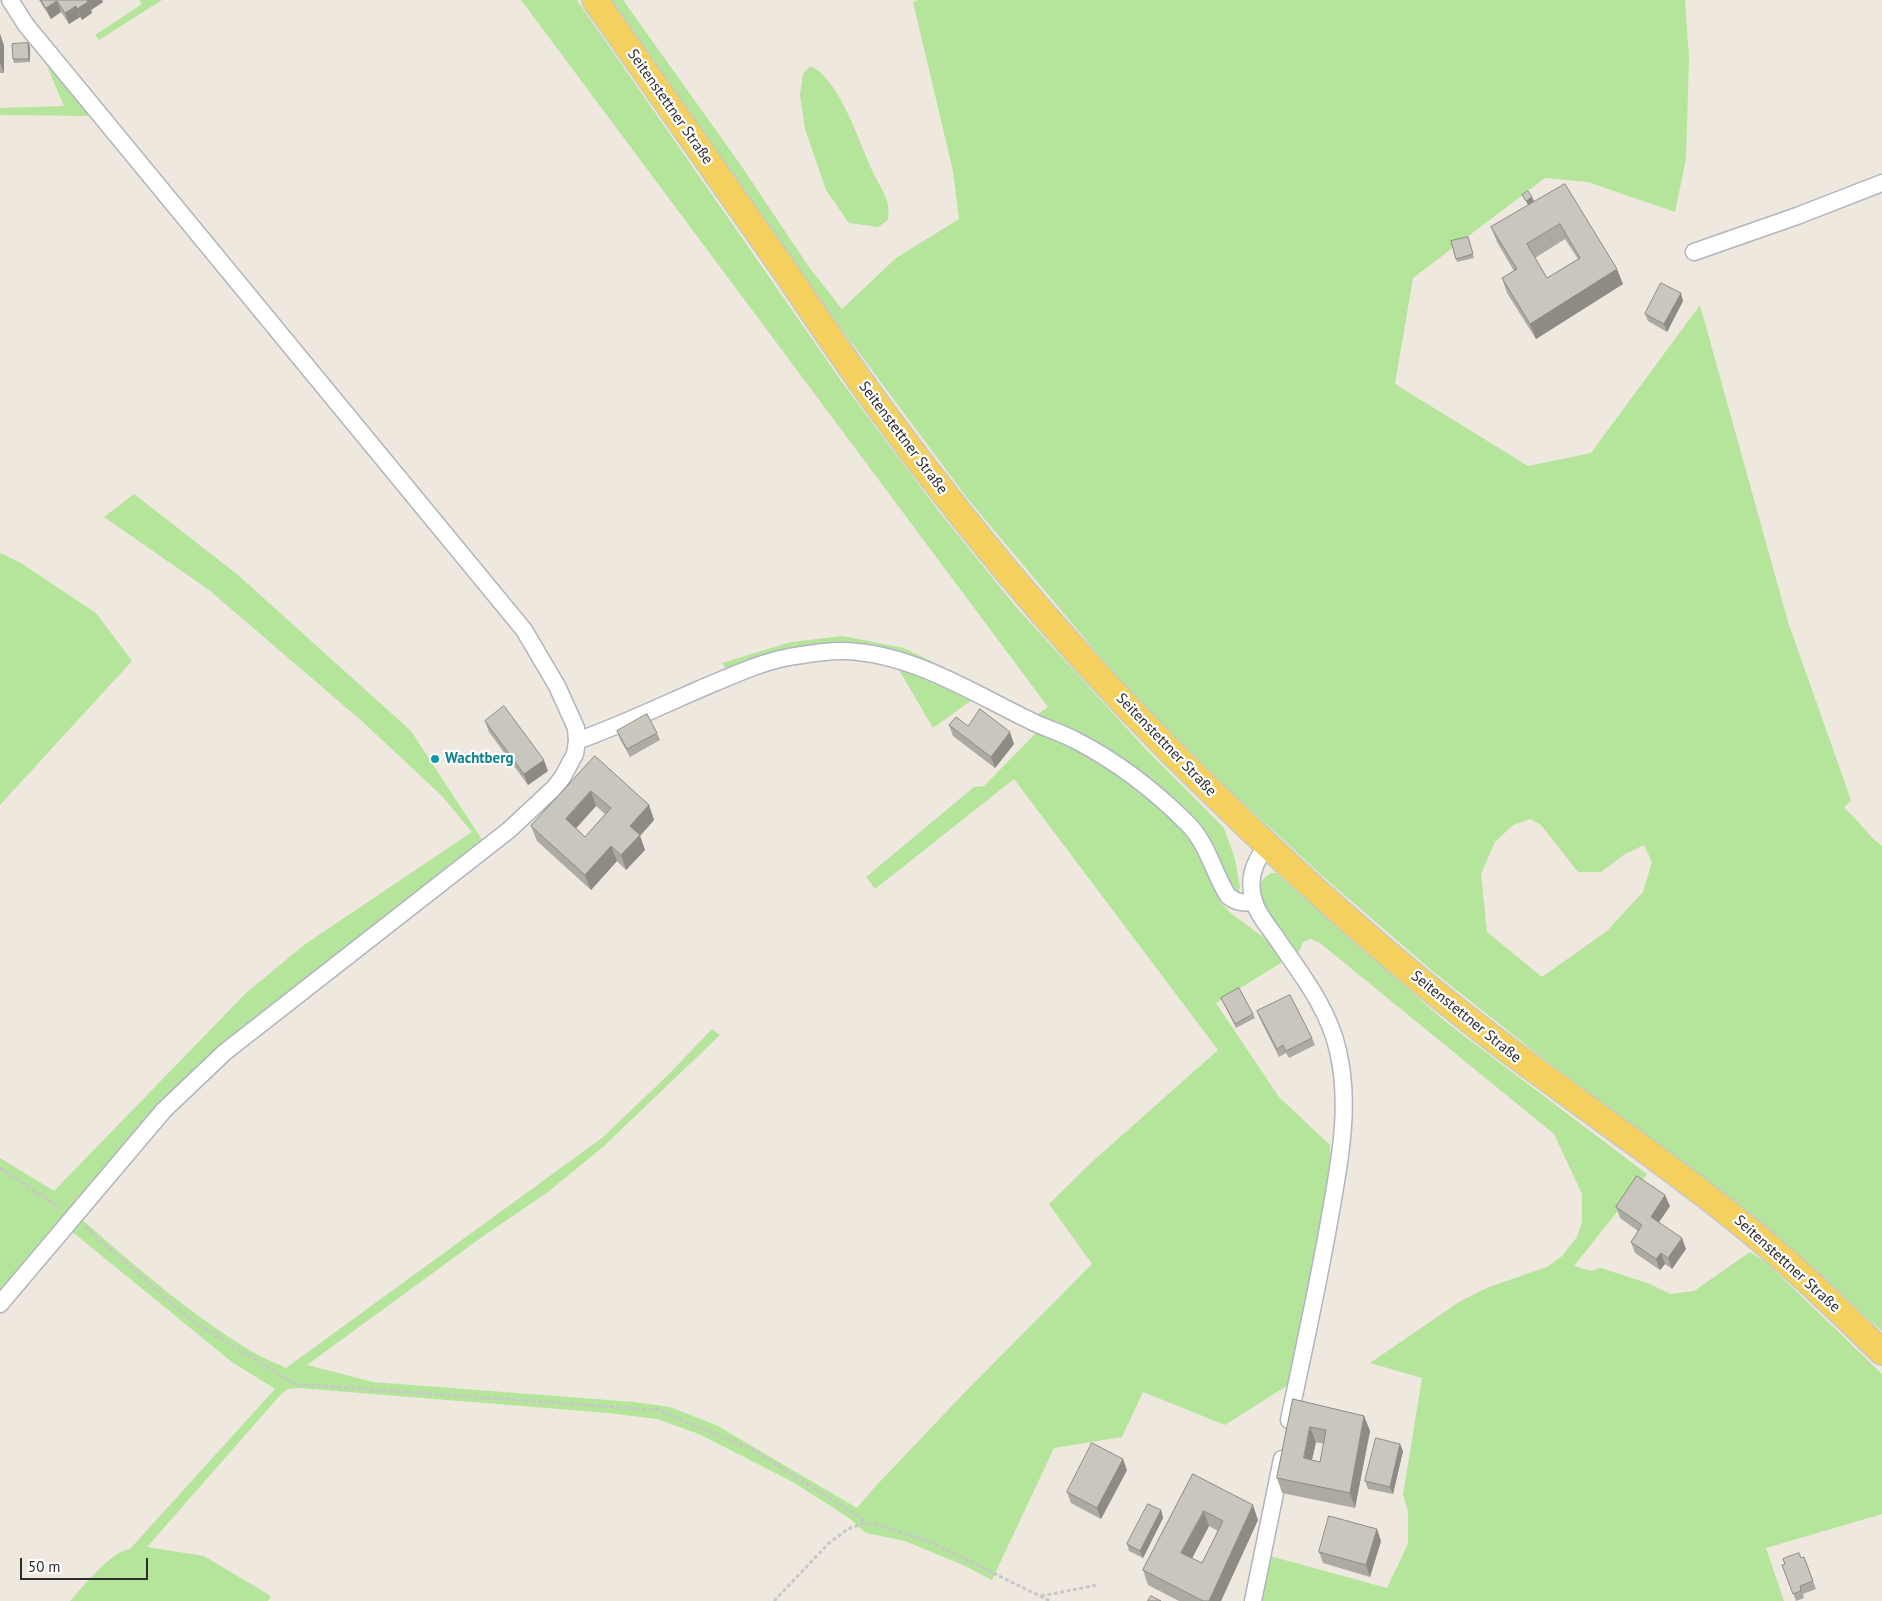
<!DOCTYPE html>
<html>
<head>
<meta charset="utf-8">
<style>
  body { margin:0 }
  #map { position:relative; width:1882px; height:1601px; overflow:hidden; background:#eee8df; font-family:"PT Sans",sans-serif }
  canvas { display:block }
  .scale { position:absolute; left:20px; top:1558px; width:128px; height:22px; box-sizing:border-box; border:2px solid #2c2c2c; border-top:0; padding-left:6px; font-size:15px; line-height:18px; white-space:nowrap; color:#2c2c2c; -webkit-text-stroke:4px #fff; paint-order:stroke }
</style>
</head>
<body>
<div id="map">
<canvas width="1882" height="1601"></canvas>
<div class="scale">50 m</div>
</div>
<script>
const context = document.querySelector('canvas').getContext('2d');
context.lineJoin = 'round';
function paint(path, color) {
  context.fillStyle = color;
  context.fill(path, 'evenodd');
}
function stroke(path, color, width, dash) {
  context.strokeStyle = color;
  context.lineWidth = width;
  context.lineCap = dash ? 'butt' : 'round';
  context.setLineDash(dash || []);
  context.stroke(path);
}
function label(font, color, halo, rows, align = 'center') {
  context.font = font + ' "PT Sans",sans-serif';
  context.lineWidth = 4.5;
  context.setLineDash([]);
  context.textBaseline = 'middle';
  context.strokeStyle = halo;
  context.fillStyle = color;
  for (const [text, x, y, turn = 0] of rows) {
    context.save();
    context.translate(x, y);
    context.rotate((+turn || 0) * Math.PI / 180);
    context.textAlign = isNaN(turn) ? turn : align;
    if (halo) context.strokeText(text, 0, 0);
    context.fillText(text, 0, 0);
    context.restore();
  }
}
paint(new Path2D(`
  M139 0H162L99 40 95 35 142 4Z
  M521 0H577L844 385 941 514 1017 608 1142 745 1224 828 1235 859 1240 887 1239 892 1235 893 1210 848 1089 742 850 646 728 672 722 663 791 642 843 636 904 648 1038 714 1048 707Z
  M611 0H623L740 164 809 267 842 309 896 258 959 219 953 171 913 2 918 0H1685L1689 58 1686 159 1675 212 1588 182 1545 178 1413 278 1395 384 1528 466 1591 453 1700 305 1788 622 1851 800 1844 808C1858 819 1867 835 1882 846V1331L1781 1241 1725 1196 1545 1060 1431 970 1319 873 1228 789 1132 695 967 498 831 315ZM1530 819 1541 825 1578 872H1601L1625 854 1644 845 1652 862 1643 892 1607 931 1542 977 1487 932 1481 874 1495 842 1513 825Z
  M47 66 71 92 89 116 0 115V108L64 106Z
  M810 66C838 77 858 139 870 166 875 178 885 192 888 205 889 209 888 215 888 220L878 227 849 223 826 190 805 129 800 95 803 74Z
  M134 494 238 575 411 731 490 852 248 1039 169 1112 80 1218C134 1265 187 1312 248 1349 260 1357 274 1362 286 1368L602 1138 668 1075 712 1029 720 1035 604 1146 548 1192 482 1237 307 1365 373 1382 634 1402 670 1407 716 1425 857 1508 873 1489 967 1390 1092 1264 1049 1204 1093 1161 1218 1050 1014 779 875 889 866 877 974 787 984 786 1038 731 1081 749 1130 782 1169 814 1197 848 1221 903 1232 914 1267 940 1284 961 1216 1003 1279 1097 1330 1145V1170L1310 1281 1288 1385 1225 1425 1143 1392 1122 1437 1054 1448 992 1580 965 1566 905 1541 866 1533 849 1518 793 1482 699 1434 657 1419 608 1413 299 1388 288 1389 282 1393 147 1547 204 1556 271 1596 268 1601H70C83 1587 111 1551 130 1549L275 1389 232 1362 70 1230 0 1313V1158L54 1191 246 993 304 945 472 832 442 796 364 723 209 590 104 517Z
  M0 553 21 563 96 613 132 661 0 805Z
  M895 663 976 697 933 728Z
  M1272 873H1276L1446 1022 1647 1174 1574 1266 1591 1271 1601 1268 1650 1284 1670 1294 1694 1291 1750 1252 1767 1263 1882 1374V1514L1766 1548 1784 1601H1257L1270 1556 1387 1588 1408 1544V1511L1403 1495 1422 1378 1370 1363 1459 1302 1489 1287 1547 1267 1562 1256 1577 1237 1582 1222V1194L1554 1134 1320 943 1311 939 1303 942 1298 954C1285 939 1257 908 1260 887 1261 880 1266 876 1272 873Z`), '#b4e59b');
const street = new Path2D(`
  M1694 252 1797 216 1882 183
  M577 741C619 726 659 707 700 689 729 677 758 663 789 657 807 654 828 650 846 651 913 654 971 692 1029 720 1044 728 1060 732 1075 740 1116 761 1155 791 1187 823 1208 844 1213 872 1228 896 1237 903 1243 903 1254 902
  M1268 845C1254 861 1247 879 1254 901 1257 914 1270 928 1277 939 1301 974 1329 1009 1338 1051 1350 1101 1341 1155 1332 1205 1320 1277 1304 1348 1289 1420
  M0 1304 164 1110 225 1052 509 830 554 788 562 778 575 754 577 741 576 728 557 686 524 630 26 25 10 0
  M1253 1601 1282 1459`);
const primary = new Path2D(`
  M595 0C658 90 722 181 785 271 817 318 848 365 882 411 982 548 1093 678 1216 796 1299 877 1386 956 1478 1027 1560 1091 1647 1148 1728 1213 1783 1256 1833 1304 1882 1352`);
stroke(street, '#b2b5c0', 19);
stroke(primary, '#c8c8c8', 28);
stroke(new Path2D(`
  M0 1168 60 1208
  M85 1227 191 1320 295 1384 658 1410 753 1450 861 1518 865 1523
  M1041 1596 1097 1585
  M774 1601 829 1543 848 1529 865 1523 877 1525 926 1540 1050 1601`), '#c8c8c8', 3, [4, 2.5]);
stroke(street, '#fff', 16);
stroke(primary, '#f4d15e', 25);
paint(new Path2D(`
  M39 0H102L103 2 91 10 92 13 82 20 80 17 69 24 61 12 51 19Z
  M0 34 4 46V73H0Z
  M28 43 30 47V62L14 63 13 59Z
  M1565 184 1623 284 1536 339 1507 293 1502 278 1514 271 1497 242 1491 227ZM1565 239 1578 259 1547 278 1535 258Z
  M1468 237 1474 258 1457 262 1456 259Z
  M1683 301 1667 332 1648 321 1645 314Z
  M485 721 548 771 528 785 489 732Z
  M949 725 968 726 1014 744 995 768 953 736Z
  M617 731 657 733 660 740 630 757 620 739Z
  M595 756 649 805 654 820 640 836 645 850 626 870 617 861 591 890 537 841 531 826ZM596 806 605 814 585 837 576 828Z
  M1221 998 1253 1014 1255 1018 1236 1028Z
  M1257 1011 1312 1038 1315 1045 1289 1058 1286 1053 1279 1057 1260 1019Z
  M1670 1206 1659 1222 1686 1249 1672 1269 1665 1264 1660 1270 1635 1253 1631 1242 1638 1231 1620 1218 1616 1207Z
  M1293 1399 1364 1416 1370 1431 1355 1508 1282 1493 1277 1478ZM1316 1442 1324 1444 1320 1462 1312 1460Z
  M1400 1444 1403 1451 1393 1494 1368 1489 1365 1481Z
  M1127 1470 1101 1519 1071 1503 1067 1492Z
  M1193 1474 1258 1520 1221 1601H1179L1148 1585 1143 1570ZM1209 1526 1218 1531 1202 1563 1192 1558Z
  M1161 1510 1163 1518 1143 1558 1129 1551 1127 1544Z
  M1381 1541 1370 1577 1323 1563 1319 1552Z
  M1804 1557 1816 1589 1803 1594 1804 1598 1796 1601 1782 1565Z`), '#adaaa3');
paint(new Path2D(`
  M87 0H102L103 2 91 10 92 13 82 20 77 9Z
  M57 1 61 12 51 19 46 8Z
  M76 6 80 17 69 24 65 13Z
  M0 34 4 46V73L0 63Z
  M28 43 30 47V62L29 59Z
  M1532 197 1534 201 1528 205 1526 201Z
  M1617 269 1623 284 1536 339 1530 324Z
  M1681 293 1683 301 1667 332 1664 324Z
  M1010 732 1014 744 995 768 991 757Z
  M544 760 548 771 528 785 524 774Z
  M591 791 596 806 571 834 566 819Z
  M649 805 654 820 640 836 645 850 626 870 621 855 630 826Z
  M611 846 617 861 591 890 585 875Z
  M1665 1195 1670 1206 1655 1228 1651 1217Z
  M1682 1238 1686 1249 1672 1269 1668 1258Z
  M1661 1253 1665 1264 1660 1270 1656 1259Z
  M1364 1416 1370 1431 1355 1508 1350 1493Z
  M1310 1427 1316 1442 1309 1473 1304 1458Z
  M1400 1444 1403 1451 1393 1494 1390 1487Z
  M1123 1459 1127 1470 1101 1519 1097 1508Z
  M1253 1505 1258 1520 1221 1601H1209Z
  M1161 1510 1163 1518 1143 1558 1140 1551Z
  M1204 1511 1209 1526 1187 1568 1181 1553Z
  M1377 1529 1381 1541 1370 1577 1366 1565Z`), '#8d8b84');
const building = new Path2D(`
  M41 0H87L88 2 77 9 76 6 65 13 57 1 46 8Z
  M28 43 29 59H13L12 44Z
  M1565 184 1617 269 1530 324 1502 278 1517 269 1491 227ZM1560 224 1580 258 1547 278 1527 244Z
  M1528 191 1532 197 1526 201 1522 195Z
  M1468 237 1473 254 1456 259 1451 241Z
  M1661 283 1681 293 1664 324 1645 314Z
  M504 706 544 760 524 774 485 721Z
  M980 709 1010 732 991 757 949 725 956 717 968 726Z
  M647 714 657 733 627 749 617 731Z
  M595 756 649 805 630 826 640 835 621 855 611 846 585 875 531 826ZM591 791 611 808 585 837 566 819Z
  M1239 988 1253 1014 1235 1024 1221 998Z
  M1290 995 1312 1038 1286 1051 1283 1045 1277 1049 1257 1011Z
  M1637 1176 1665 1195 1651 1217 1682 1238 1668 1258 1661 1253 1656 1259 1631 1242 1642 1225 1616 1207Z
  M1293 1399 1364 1416 1350 1493 1277 1478ZM1310 1427 1326 1430 1320 1462 1304 1458Z
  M1376 1438 1400 1444 1390 1487 1365 1481Z
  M1092 1443 1123 1459 1097 1508 1067 1492Z
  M1193 1474 1253 1505 1209 1601H1203L1143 1570ZM1204 1511 1223 1521 1202 1563 1181 1553Z
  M1148 1504 1161 1510 1140 1551 1127 1544Z
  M1329 1516 1377 1529 1366 1565 1319 1552Z
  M1799 1553 1801 1558 1804 1557 1813 1581 1800 1586 1801 1591 1793 1594 1782 1565 1785 1564 1783 1559Z
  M1151 1596 1161 1601H1148Z`);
paint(building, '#c9c6bd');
stroke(building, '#8d8b84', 1);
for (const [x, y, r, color] of [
  [435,759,5,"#0f9aa8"]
]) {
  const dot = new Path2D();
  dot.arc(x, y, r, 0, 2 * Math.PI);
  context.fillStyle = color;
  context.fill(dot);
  stroke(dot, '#fff', 2);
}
label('15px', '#2c2c2c', '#fff', [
  ["Seitenstettner Straße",670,107,55],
  ["Seitenstettner Straße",903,438,53],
  ["Seitenstettner Straße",1166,745,46],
  ["Seitenstettner Straße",1466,1017,39],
  ["Seitenstettner Straße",1787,1264,42]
]);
label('bold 15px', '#0d838f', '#fff', [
  ["Wachtberg",445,759]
], 'left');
</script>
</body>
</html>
